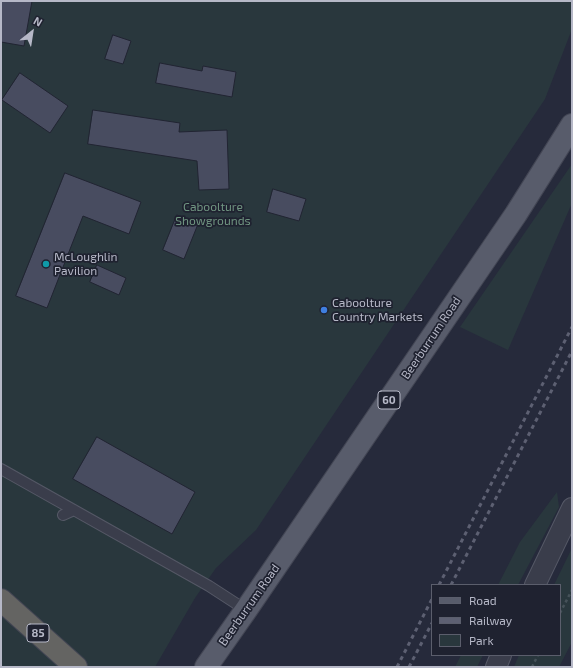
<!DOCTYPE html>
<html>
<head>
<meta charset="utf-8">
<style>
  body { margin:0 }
  #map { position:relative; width:573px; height:668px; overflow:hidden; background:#262a3b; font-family:"Exo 2",sans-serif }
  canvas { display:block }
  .frame { position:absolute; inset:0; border:2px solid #b6b8c7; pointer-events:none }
  .legend { position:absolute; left:431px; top:584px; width:130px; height:72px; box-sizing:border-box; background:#1f2230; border:1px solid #5b5e6c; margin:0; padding:5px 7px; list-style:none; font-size:12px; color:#b6b8c7 }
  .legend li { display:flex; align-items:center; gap:8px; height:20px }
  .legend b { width:20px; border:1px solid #5b5e6c }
  .north { position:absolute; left:12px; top:12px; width:40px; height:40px; -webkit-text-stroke:3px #1f2230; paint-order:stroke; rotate:30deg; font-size:11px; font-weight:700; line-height:16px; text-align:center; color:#b6b8c7 }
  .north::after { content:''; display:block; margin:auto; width:14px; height:18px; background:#b6b8c7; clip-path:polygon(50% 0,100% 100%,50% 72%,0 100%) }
</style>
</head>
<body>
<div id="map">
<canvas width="573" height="668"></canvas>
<div class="frame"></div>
<ul class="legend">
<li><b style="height:5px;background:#585c6b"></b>Road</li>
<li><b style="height:5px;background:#5d6072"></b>Railway</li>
<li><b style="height:11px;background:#29373d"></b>Park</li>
</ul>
<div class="north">N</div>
</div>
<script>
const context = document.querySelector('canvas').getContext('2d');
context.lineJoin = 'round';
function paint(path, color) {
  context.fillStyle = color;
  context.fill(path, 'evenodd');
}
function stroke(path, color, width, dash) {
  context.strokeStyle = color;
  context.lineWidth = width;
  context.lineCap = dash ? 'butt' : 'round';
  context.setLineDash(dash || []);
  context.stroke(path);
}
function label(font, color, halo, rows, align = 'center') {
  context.font = font + ' "Exo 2",sans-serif';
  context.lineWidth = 3.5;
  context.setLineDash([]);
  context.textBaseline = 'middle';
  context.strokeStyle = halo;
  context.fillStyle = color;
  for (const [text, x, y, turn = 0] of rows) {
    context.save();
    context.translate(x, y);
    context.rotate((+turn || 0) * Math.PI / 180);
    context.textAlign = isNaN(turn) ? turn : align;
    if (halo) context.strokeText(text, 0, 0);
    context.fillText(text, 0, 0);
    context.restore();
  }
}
paint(new Path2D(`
  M1 1H572V29L545 99 256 530 216 568 195 598 155 667H1Z
  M572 164V203L508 350 460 327Z
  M557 492 559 507 518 585H498L520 542Z
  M572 548V642L559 667H514L519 655H560V585H554Z
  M461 655H483L477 667H455Z`), '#29373d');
const building = new Path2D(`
  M1 1H32L24 46 1 42Z
  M113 35 131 41 123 64 105 59Z
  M160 63 202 71 203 66 236 72 232 97 156 83Z
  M20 73 68 106 50 133 2 100Z
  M93 110 180 123 179 132 227 130 229 189 199 190 197 161 88 144Z
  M65 173 141 202 129 234 83 216 47 308 16 296Z
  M273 189 306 199 299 221 267 212Z
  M177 215 198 224 184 259 163 250Z
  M97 265 126 278 119 295 90 282Z
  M97 437 195 492 172 534 73 479Z`);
paint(building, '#484c60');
stroke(building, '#212432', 1);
const service = new Path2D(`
  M1 469 209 586 246 610
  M63 515 74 510`);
const minor = new Path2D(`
  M535 585 572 508
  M496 667 501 655`);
const primary = new Path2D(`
  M206 667 246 610 516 214 572 125`);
const trunk = new Path2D(`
  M1 600 76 667`);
stroke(service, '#555866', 12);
stroke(minor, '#555866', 22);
stroke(primary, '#434654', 24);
stroke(trunk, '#424553', 24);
stroke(new Path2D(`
  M560 613 572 590
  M532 667 538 655`), '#465259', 2.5, [3, 3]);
stroke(service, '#3a3d4b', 10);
stroke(minor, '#3a3d4b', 20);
stroke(primary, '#585c6b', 22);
stroke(trunk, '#646462', 22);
stroke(new Path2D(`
  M439 585 572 327
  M451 585 572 351
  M397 667 432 599
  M409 667 432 623`), '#5d6072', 3, [4, 4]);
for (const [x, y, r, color] of [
  [46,264,4,"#0f9aa8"],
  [324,310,4,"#3f7fe0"]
]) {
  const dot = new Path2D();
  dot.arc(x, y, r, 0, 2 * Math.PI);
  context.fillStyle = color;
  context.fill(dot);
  stroke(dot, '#1f2230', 1.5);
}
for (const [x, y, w] of [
  [389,400,22],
  [38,633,22]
]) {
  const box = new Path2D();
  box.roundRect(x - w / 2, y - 9, w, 18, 3);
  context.fillStyle = '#1f2230';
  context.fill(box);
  stroke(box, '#b6b8c7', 1);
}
label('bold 11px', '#b6b8c7', null, [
  ["60",389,400],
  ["85",38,633]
]);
label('12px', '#709581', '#1f2230', [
  ["Caboolture",213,207],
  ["Showgrounds",213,221]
]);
label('12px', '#b6b8c7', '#1f2230', [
  ["McLoughlin",54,257],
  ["Pavilion",54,271],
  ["Caboolture",332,303],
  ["Country Markets",332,317]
], 'left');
label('12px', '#b6b8c7', '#1f2230', [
  ["Beerburrum Road",431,338,-56],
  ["Beerburrum Road",249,605,-55]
]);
</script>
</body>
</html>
